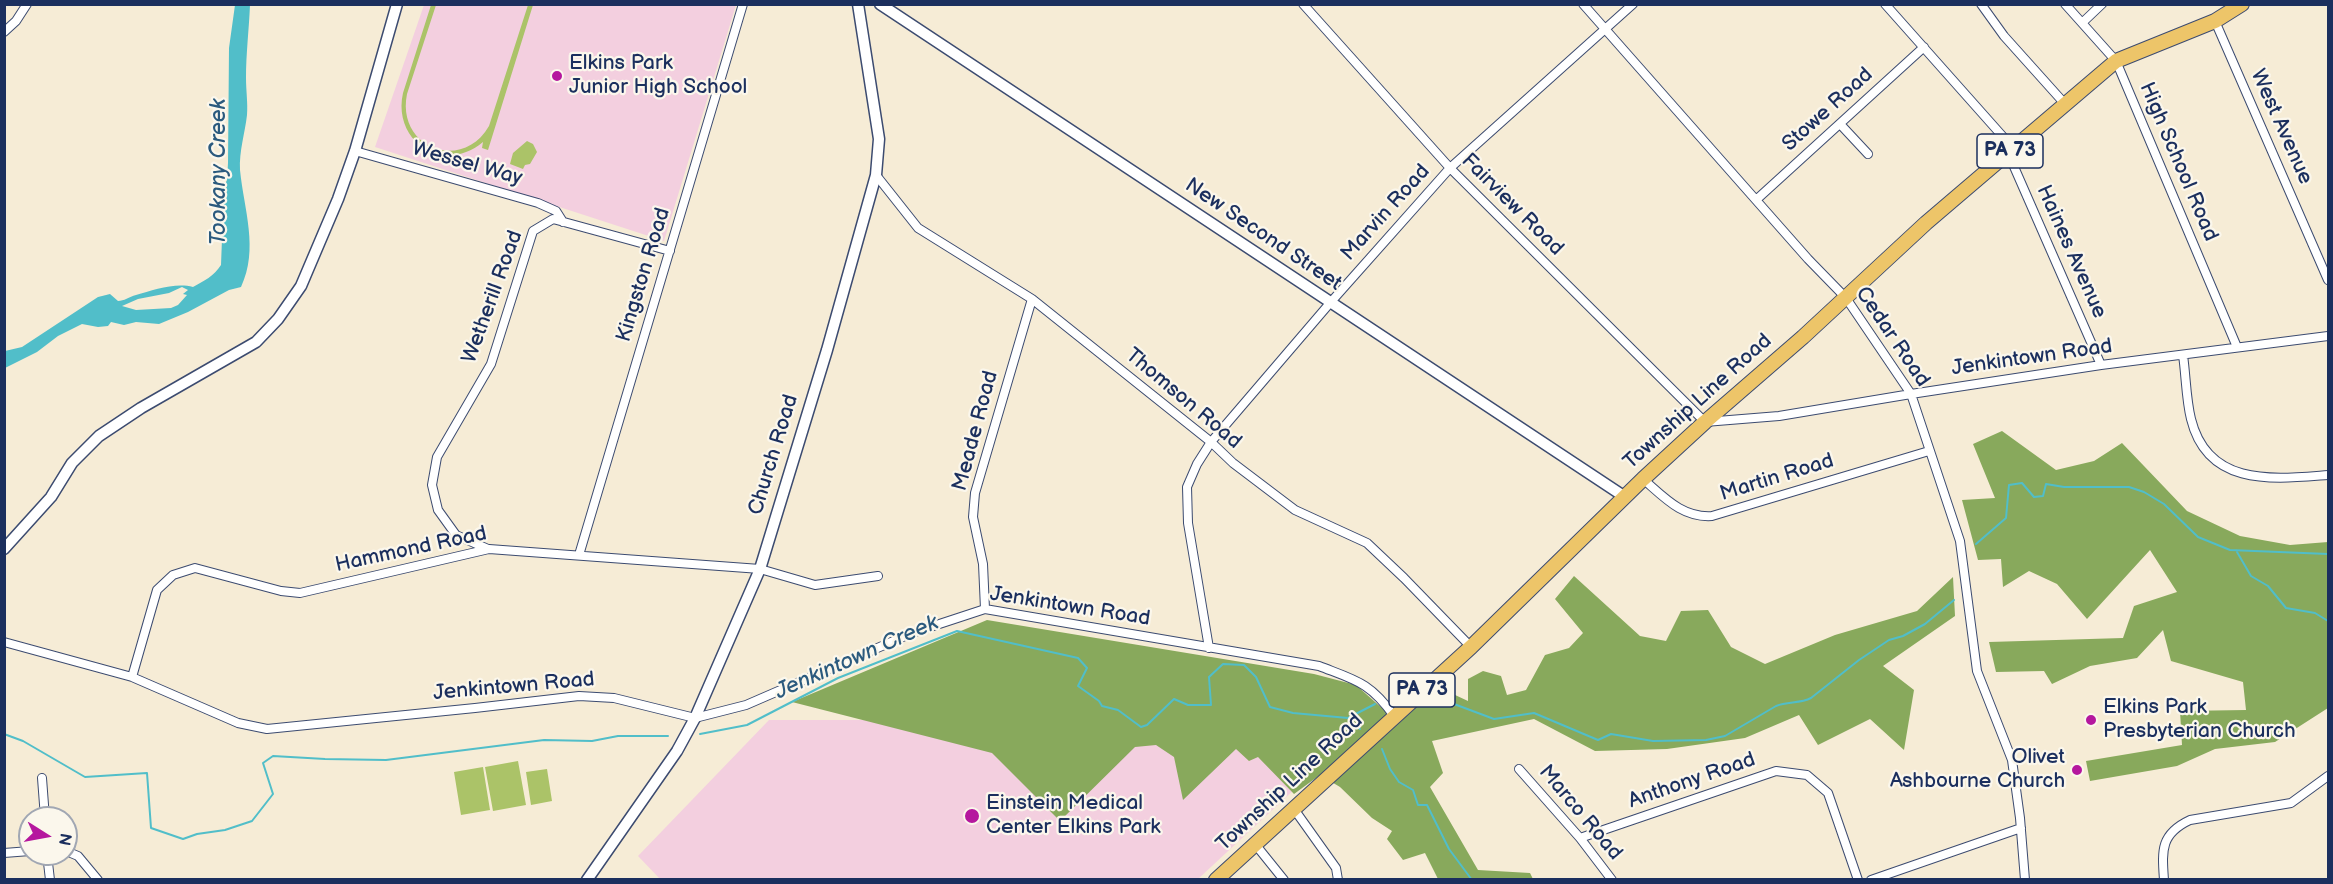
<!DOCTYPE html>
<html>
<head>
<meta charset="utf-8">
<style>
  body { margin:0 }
  #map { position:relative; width:2333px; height:884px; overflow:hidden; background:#f6ecd6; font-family:"Balsamiq Sans",sans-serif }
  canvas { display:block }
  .frame { position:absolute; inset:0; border:6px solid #1b2f5e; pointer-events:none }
  .north { position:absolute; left:18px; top:806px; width:60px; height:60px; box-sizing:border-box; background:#fbf7ec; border:2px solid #a1a7b3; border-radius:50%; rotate:101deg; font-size:16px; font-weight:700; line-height:24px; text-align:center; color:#1b2f5e }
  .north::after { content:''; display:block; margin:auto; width:21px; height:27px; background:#b5179e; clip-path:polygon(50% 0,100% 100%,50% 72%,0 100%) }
</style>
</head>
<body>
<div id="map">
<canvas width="2333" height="884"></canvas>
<div class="frame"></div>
<div class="north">N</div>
</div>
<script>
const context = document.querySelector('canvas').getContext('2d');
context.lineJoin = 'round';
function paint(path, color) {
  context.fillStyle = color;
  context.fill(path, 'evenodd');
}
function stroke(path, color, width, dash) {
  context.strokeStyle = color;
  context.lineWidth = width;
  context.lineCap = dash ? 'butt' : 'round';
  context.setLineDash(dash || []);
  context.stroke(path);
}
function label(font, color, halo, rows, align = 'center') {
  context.font = font + ' "Balsamiq Sans",sans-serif';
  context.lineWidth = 4.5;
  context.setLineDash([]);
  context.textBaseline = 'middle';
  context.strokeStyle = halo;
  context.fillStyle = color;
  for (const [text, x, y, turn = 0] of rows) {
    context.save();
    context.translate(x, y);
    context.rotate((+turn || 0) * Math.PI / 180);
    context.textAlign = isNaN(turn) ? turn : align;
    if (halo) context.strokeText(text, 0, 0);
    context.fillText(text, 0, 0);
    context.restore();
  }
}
paint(new Path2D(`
  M424 5H736L664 241 375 147Z
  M769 720H894L1252 744 1310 775 1198 879 661 880 638 856Z`), '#f3cfdf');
paint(new Path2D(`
  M431 5H436L407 94C396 148 462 173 489 126L528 5H533L488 150 482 148 483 142C444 175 392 142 403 93Z
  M527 141 533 144 537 152 530 164 525 165 523 169 510 164 513 153Z
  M518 761 526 805 493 811 485 767Z
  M483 767 490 810 461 815 454 772Z
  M547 769 552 801 531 805 526 772Z`), '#abc368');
paint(new Path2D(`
  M2002 431 2056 470 2094 461 2122 443 2187 511 2240 536 2290 545 2328 542V708L2275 742 2215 749 2177 766 2090 781 2086 761 2182 745 2180 711 2246 710 2243 682 2171 661 2163 630 2137 658 2090 666 2052 684 2044 671 1996 672 1989 642 2123 638 2134 606 2177 592 2150 550 2087 619 2057 584 2029 571 2003 587 2001 559 1978 560 1962 500 1995 498 1973 444Z
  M1574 576 1640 636 1666 641 1681 611 1708 610 1731 647 1765 664 1835 635 1917 611 1953 577 1955 616 1883 666 1914 690 1904 750 1870 719 1818 745 1799 715 1745 738 1667 749 1595 751 1534 719 1432 741 1443 773 1430 787 1478 870 1530 873 1533 879H1438L1425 853 1403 860 1387 839 1392 831 1372 818 1340 787 1320 775 1294 794 1258 757 1249 761 1236 749 1183 800 1174 757 1156 745 1135 747 1060 821 992 753 792 702 987 620 1314 674 1356 685 1383 709 1440 688 1468 701V679L1483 671 1501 676 1507 695 1526 690 1545 655 1569 648 1583 633 1555 599Z`), '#88a95c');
paint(new Path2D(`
  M235 5H250C249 29 246 54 246 78 246 91 248 103 247 115 245 133 239 151 240 170 244 210 259 249 241 287L229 290 188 312 159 324 136 322 124 325 111 322 108 326 98 327 82 324 58 336 37 352 5 368V351L22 347 98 297 110 294 118 301C124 301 129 297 136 295 153 290 176 282 193 287 204 281 214 276 221 265L224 186 227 180 228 163 229 48ZM182 287 188 290 183 294 187 295 178 305 171 308 136 310 122 306 138 299 169 293Z`), '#51bec9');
stroke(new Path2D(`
  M1976 544 2006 518 2009 485 2022 483 2034 497 2043 496 2046 484 2064 487H2129L2144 492 2164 504 2198 537 2230 550 2328 554
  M2237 552 2251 576 2268 586 2286 608 2315 613 2328 621
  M1424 704H1454L1494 719 1534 713 1598 740 1611 734 1653 741 1706 740 1725 736 1776 706C1788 701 1800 704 1811 698L1859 660 1889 640 1903 636 1925 624 1954 600
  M1348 718 1360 729
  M4 734 23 741 85 777 147 773 151 828 183 839 197 834 225 830 252 821 273 794 263 763 273 756 325 759 386 760 544 740 592 741 618 736H668
  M700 734 747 725 838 678 957 631 1078 658 1087 668 1078 686 1099 701 1102 706 1118 710 1141 727 1147 725 1174 699 1188 705H1211L1209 677 1223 664 1244 665 1256 677 1270 707 1293 713 1348 718 1375 704
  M1382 749 1390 769 1399 782 1413 790 1418 805H1427L1449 849 1472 880`), '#51bec9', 2);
const minor = new Path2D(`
  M1303 4 1450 168 1705 422 1779 416 1911 394 2101 365 2328 336
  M1583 4 1808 259 1846 298 1911 394 1960 541 1977 671 2012 760 2020 818 2025 880
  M1885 4 2013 148
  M1981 4 2004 36 2065 104
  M2065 4 2116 61 2237 347
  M2215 21 2328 280
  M2082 23 2102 4
  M4 32 16 21 27 4
  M1840 124 1868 154
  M355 151 538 203 556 211 563 222
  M2008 153 2101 365
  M876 175 918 228 1032 299 1211 442 1233 463 1295 510 1367 543 1404 578 1471 647
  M1756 200 1924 47
  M2183 355C2186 376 2186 399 2191 419 2208 488 2275 479 2328 475
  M1643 479C1664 497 1682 518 1712 516L1929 451
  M488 549 456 535 438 510 432 485 437 457 491 364 533 231 553 219 670 251
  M579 555 743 4
  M985 609 983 564 973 517 975 493 1032 299
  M4 642 132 677 238 723 267 729 475 708 579 696 614 698 695 718 746 705 912 633 985 609 1319 666C1355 680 1370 682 1394 716
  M1209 648 1188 523 1187 487 1197 464 1211 442 1330 303 1450 168 1633 4
  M132 677 157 590 173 575 195 568 281 591 300 593 489 549 760 569 815 585 878 576
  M1519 769 1580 838 1612 880
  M42 778 45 818
  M1294 809 1336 868 1338 880
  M1580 838 1776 771 1807 775 1828 793 1858 880
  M1255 844 1284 880
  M66 851 78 856 98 880
  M4 853 30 851
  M47 854 50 880
  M1871 880 2021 828
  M2164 880C2162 851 2160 834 2190 820L2291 803 2328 776`);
const tertiary = new Path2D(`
  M880 4 1625 497
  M4 549 51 497 72 463 99 436 141 408 256 342 278 319 301 286 338 199 355 151 397 4
  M587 880 677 751 695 718 760 569 827 350 876 175 879 139 858 4`);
const primary = new Path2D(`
  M1216 880 1471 647 1643 479 1705 422 1803 337 1926 223 2008 153 2116 61 2215 21 2242 4`);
stroke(minor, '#3c4b70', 10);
stroke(tertiary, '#3c4b70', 13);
stroke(primary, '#3c4b70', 16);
stroke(minor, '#fff', 8);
stroke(tertiary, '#fff', 10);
stroke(primary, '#edc569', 14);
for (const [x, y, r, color] of [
  [557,76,6,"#b5179e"],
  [2091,720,6,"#b5179e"],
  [2077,770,6,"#b5179e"],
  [972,816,8,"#b5179e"]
]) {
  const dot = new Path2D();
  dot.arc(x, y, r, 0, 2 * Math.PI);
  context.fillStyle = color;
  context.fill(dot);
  stroke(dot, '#fbf7ec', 2);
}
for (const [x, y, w] of [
  [2010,151,66],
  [1422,690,66]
]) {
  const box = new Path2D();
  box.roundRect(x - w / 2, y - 17, w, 34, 4.5);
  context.fillStyle = '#fbf7ec';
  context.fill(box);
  stroke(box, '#1b2f5e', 1.5);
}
label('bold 20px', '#1b2f5e', null, [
  ["PA 73",2010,151],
  ["PA 73",1422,690]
]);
label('21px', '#1b2f5e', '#fbf7ec', [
  ["Elkins Park",569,64],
  ["Junior High School",569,88],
  ["Elkins Park",2103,708],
  ["Presbyterian Church",2103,732],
  ["Olivet",2065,758,"right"],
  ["Ashbourne Church",2065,782,"right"],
  ["Einstein Medical",986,804],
  ["Center Elkins Park",986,828]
], 'left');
label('21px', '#1b2f5e', '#fbf7ec', [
  ["Stowe Road",1828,110,-42],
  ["West Avenue",2281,127,66],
  ["High School Road",2178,162,67],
  ["Wessel Way",467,164,16],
  ["Fairview Road",1512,205,45],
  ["Marvin Road",1386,213,-48],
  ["New Second Street",1263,235,34],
  ["Haines Avenue",2071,252,66],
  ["Kingston Road",644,275,-73],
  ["Wetherill Road",493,297,-70],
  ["Cedar Road",1892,337,56],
  ["Jenkintown Road",2032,358,-8],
  ["Thomson Road",1183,399,40],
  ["Township Line Road",1698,402,-42],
  ["Meade Road",976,431,-75],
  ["Church Road",774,455,-73],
  ["Martin Road",1777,478,-17],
  ["Hammond Road",411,550,-12],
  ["Jenkintown Road",1070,607,9],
  ["Jenkintown Road",514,687,-5],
  ["Anthony Road",1692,781,-19],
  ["Township Line Road",1290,783,-43],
  ["Marco Road",1580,813,50]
]);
label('italic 22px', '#2b5a7e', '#fbf7ec', [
  ["Tookany Creek",219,172,-90],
  ["Jenkintown Creek",857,658,-24]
]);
</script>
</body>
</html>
